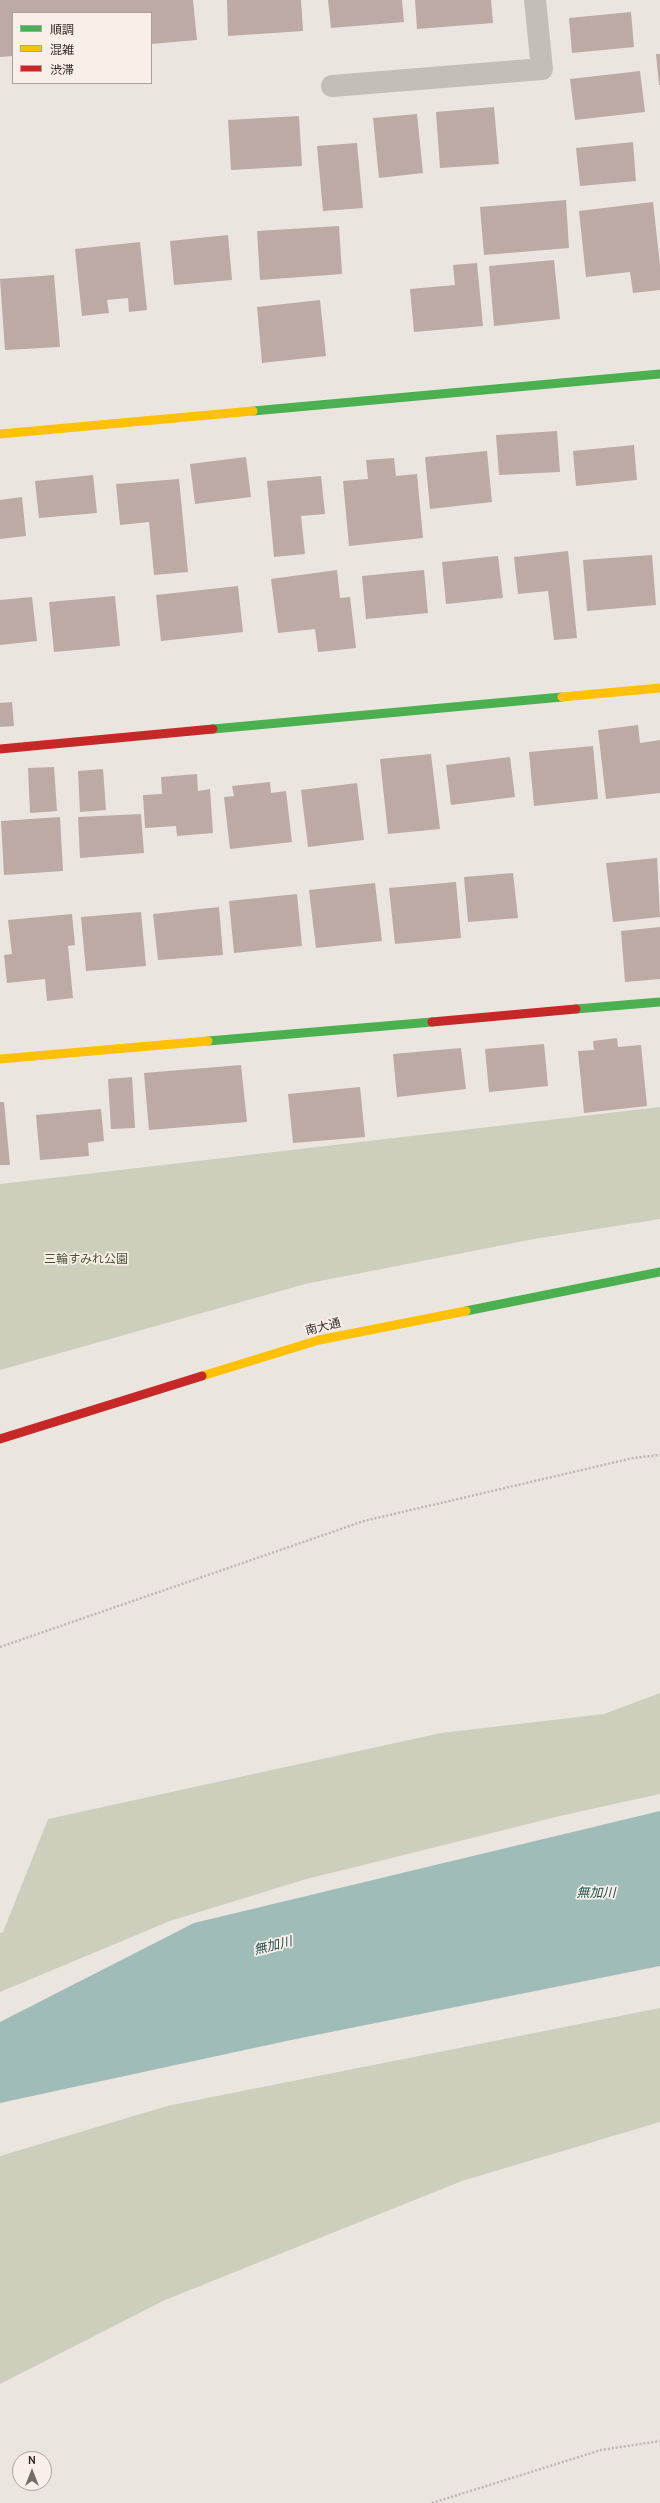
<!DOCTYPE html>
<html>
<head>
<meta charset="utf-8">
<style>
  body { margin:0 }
  #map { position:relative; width:660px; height:2503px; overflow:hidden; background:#ebe5e0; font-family:Cabin,"Noto Sans JP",sans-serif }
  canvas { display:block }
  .legend { position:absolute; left:12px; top:12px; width:140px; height:72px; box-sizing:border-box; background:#f8efe8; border:1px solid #aaa19b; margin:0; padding:5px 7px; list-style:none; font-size:12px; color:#342b28 }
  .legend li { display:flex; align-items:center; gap:8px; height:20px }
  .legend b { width:20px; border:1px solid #aaa19b }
  .north { position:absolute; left:12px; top:2451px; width:40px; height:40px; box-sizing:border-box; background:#f8efe8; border:1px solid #aaa19b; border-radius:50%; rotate:0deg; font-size:11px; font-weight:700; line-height:16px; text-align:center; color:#342b28 }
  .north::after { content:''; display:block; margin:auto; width:14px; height:18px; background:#746c68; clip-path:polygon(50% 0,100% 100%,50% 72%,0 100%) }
</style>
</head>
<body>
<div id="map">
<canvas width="660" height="2503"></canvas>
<ul class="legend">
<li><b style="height:5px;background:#4caf50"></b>順調</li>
<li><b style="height:5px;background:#ffc107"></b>混雑</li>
<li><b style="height:5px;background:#c62828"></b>渋滞</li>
</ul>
<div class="north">N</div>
</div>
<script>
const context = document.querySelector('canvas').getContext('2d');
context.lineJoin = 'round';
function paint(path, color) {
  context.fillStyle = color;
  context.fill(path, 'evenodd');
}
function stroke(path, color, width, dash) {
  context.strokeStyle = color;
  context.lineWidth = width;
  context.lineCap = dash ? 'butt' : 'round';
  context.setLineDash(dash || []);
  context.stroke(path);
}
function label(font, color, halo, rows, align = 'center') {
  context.font = font + ' Cabin,"Noto Sans JP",sans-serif';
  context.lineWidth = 3.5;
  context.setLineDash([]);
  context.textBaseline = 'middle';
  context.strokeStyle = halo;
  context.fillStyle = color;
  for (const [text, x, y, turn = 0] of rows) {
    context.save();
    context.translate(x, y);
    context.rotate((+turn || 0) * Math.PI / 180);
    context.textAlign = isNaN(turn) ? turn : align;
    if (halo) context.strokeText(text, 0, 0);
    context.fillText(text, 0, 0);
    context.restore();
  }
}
paint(new Path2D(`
  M660 1107V1219L534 1239 305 1284 0 1370V1184Z
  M660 1693V1794L564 1815 303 1880 170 1921 0 1992V1933L3 1932 48 1819 441 1733 604 1714Z
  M660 2008V2122L462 2181 165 2300 0 2384V2156L167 2106Z`), '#cdcfbc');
paint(new Path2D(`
  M660 1811V1966L291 2040 0 2103V2022L194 1923Z`), '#9fbcb9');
paint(new Path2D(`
  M0 0H193L197 40 151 44V13H13V56L0 57Z
  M227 0H301L303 31 228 36Z
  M328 0H402L404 22 331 28Z
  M415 0H491L493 23 417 29Z
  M631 12 634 47 572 53 569 18Z
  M656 54H660V85H659Z
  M640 71 645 112 575 120 570 79Z
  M494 107 499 164 440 168 436 112Z
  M417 114 423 173 379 178 373 118Z
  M299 116 302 166 231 170 228 120Z
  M633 142 636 181 580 186 576 148Z
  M357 143 363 208 323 211 317 146Z
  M566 200 569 248 484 255 480 207Z
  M653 202 660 265V290L633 293 630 272 586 277 579 211Z
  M339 226 342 274 260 280 257 231Z
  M228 235 232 280 174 285 170 241Z
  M140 242 147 310 129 312 128 298 107 300 109 313 82 316 75 249Z
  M554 260 560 319 494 326 489 266Z
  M477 263 483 326 414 332 410 289 455 285 453 265Z
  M54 275 60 347 5 350 0 279Z
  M320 300 326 356 262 363 257 307Z
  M557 431 560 472 499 475 496 435Z
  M634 445 637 480 576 486 573 451Z
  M487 451 492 502 430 509 425 457Z
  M246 457 251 497 195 504 190 464Z
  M394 458 396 476 417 474 423 538 349 546 343 481 368 479 366 460Z
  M93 475 97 513 39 518 35 481Z
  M321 476 325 514 301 516 305 554 274 557 267 481Z
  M179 479 188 572 154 575 149 522 120 525 116 484Z
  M22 497 26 536 0 539V500Z
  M568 551 577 638 554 640 548 591 518 594 514 557Z
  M652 555 656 605 587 611 583 560Z
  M498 556 503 598 446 604 442 562Z
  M337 570 340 598 350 597 356 648 318 652 315 629 278 633 271 579Z
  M424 570 428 613 366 619 362 576Z
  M238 586 243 632 161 641 156 595Z
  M115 596 120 646 54 652 49 602Z
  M32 597 37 641 0 645V600Z
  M12 702 14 726 0 727V703Z
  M638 725 640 743 660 740V793L606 799 598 730Z
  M593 746 598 799 534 806 529 752Z
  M431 754 440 829 388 834 380 759Z
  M510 757 515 797 451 805 446 765Z
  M54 767 57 811 30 813 28 768Z
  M103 769 106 810 80 812 78 771Z
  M197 774 198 791 210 789 213 833 177 836 176 826 145 828 143 795 162 794 161 777Z
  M270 782 271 793 286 791 292 842 230 849 224 797 234 796 232 786Z
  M357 783 364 840 308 847 301 790Z
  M141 814 144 853 80 858 78 817Z
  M60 817 63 871 4 875 1 821Z
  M657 858 660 917 613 922 606 863Z
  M513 873 518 918 468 922 464 877Z
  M456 882 461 938 395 944 389 888Z
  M375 883 382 941 316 948 309 890Z
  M297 894 302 946 234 953 229 901Z
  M219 907 223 955 158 960 153 914Z
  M141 912 146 966 86 971 81 917Z
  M72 914 75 945 68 946 73 998 47 1001 45 979 7 983 4 955 12 954 8 920Z
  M660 927V979L625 982 621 931Z
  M617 1038 618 1047 641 1045 647 1106 584 1113 578 1051 594 1050 593 1041Z
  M544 1044 548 1086 489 1092 485 1049Z
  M461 1048 466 1089 397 1097 393 1054Z
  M241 1065 247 1122 149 1130 144 1073Z
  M132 1077 135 1128 111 1129 108 1079Z
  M360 1087 365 1137 293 1143 288 1094Z
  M0 1102H4L10 1165H0Z
  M101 1109 104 1141 88 1143 89 1156 40 1160 36 1115Z`), '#bdaaa4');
stroke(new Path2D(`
  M0 1647 364 1521 633 1458 660 1455
  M432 2503 601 2450 660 2441`), '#bdb6b2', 2.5, [2, 2]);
stroke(new Path2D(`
  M332 86 542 69 535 0`), '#c4beb9', 22);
stroke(new Path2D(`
  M253 411 660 374
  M213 729 562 697
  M576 1009 660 1002
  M208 1041 432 1022
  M466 1311 660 1272`), '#4caf50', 9);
stroke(new Path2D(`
  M0 434 253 411
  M562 697 660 688
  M0 1059 208 1041
  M202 1376 319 1340 466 1311`), '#ffc107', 9);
stroke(new Path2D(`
  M0 749 213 729
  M432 1022 576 1009
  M0 1439 202 1376`), '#c62828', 9);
label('12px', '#46502f', '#f8efe8', [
  ["三輪すみれ公園",86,1259]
]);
label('12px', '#342b28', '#f8efe8', [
  ["南大通",323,1327,-14]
]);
label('italic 13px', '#225251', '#f8efe8', [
  ["無加川",596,1893],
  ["無加川",273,1946,-14]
]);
</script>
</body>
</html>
